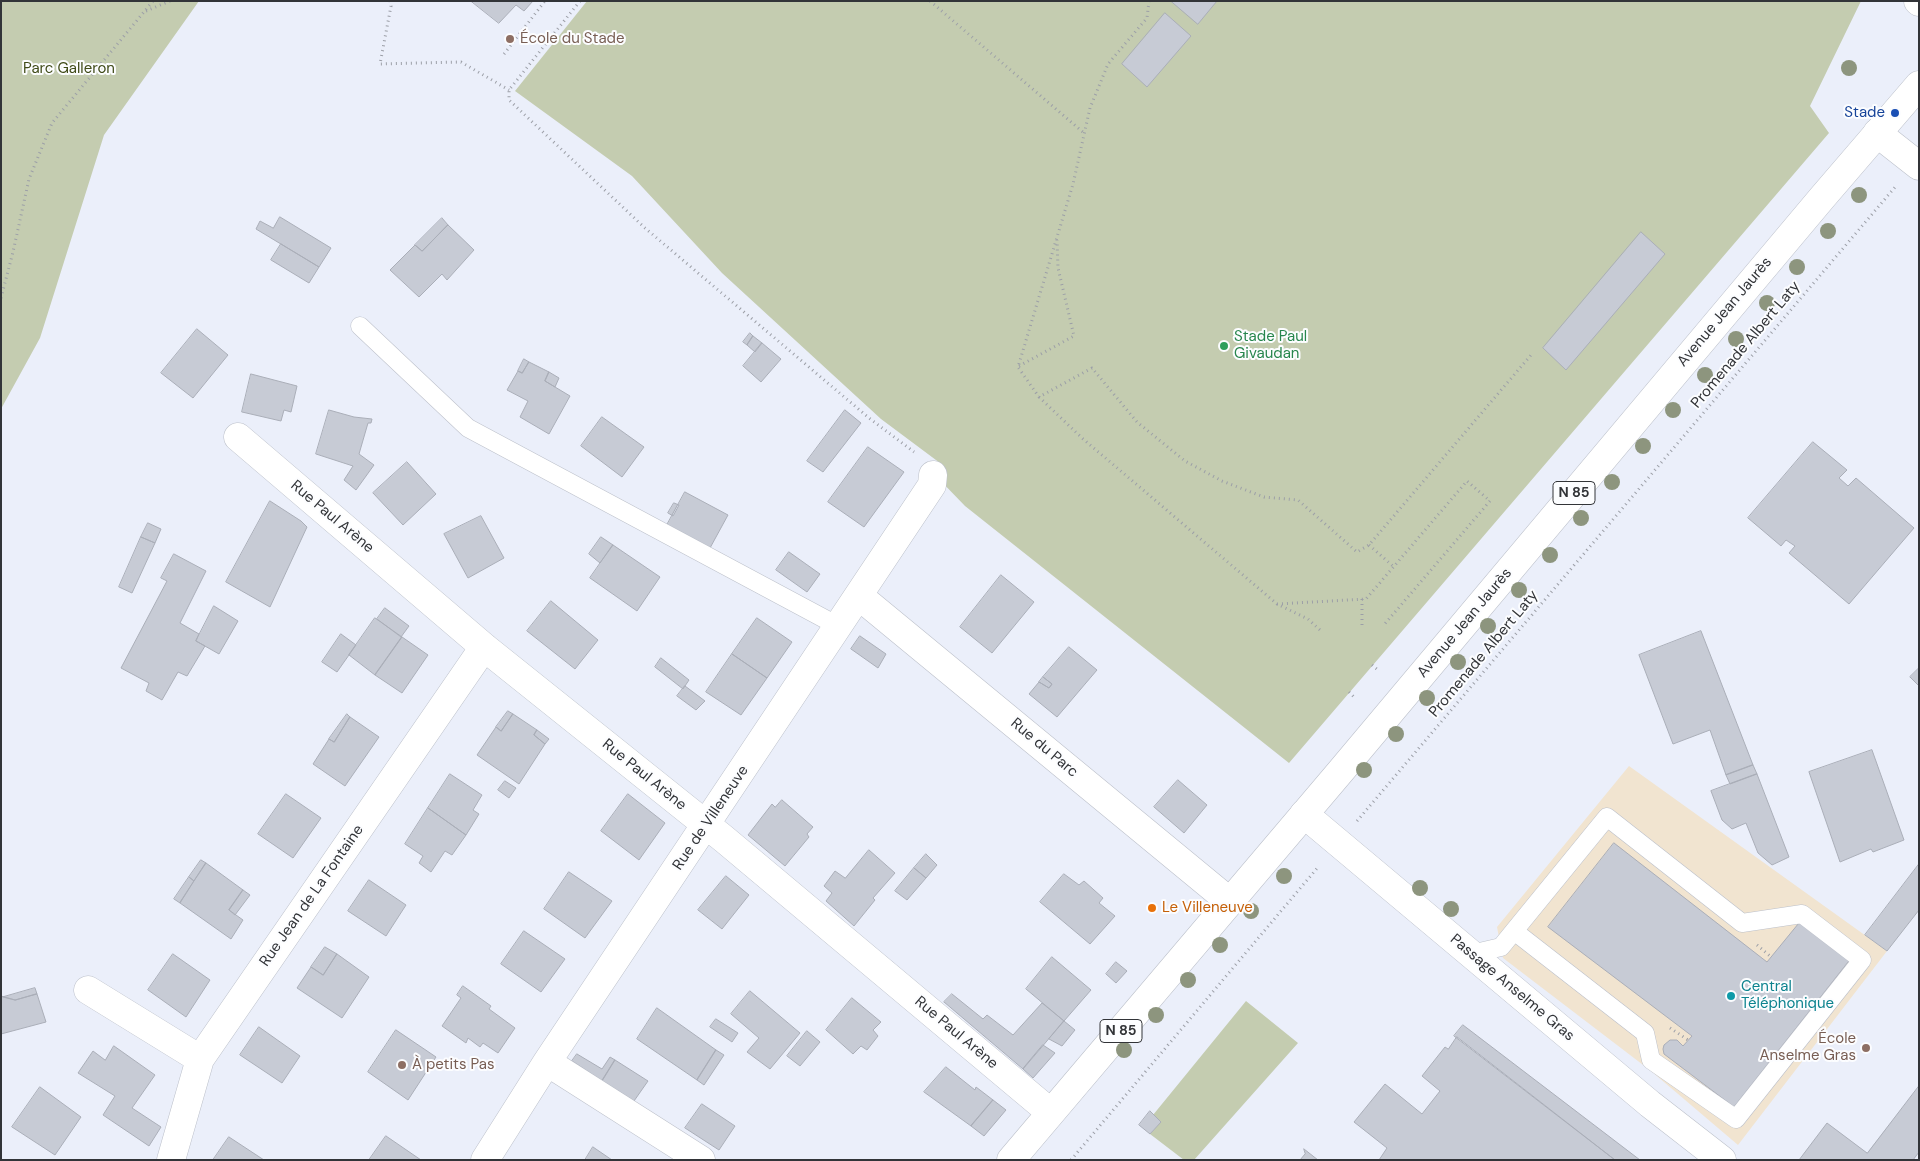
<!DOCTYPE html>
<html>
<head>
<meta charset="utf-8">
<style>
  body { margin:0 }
  #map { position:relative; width:1920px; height:1161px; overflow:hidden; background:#ebeffa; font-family:"DM Sans",sans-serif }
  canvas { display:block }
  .frame { position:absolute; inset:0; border:2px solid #323438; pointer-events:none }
</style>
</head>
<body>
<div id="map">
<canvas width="1920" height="1161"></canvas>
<div class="frame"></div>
</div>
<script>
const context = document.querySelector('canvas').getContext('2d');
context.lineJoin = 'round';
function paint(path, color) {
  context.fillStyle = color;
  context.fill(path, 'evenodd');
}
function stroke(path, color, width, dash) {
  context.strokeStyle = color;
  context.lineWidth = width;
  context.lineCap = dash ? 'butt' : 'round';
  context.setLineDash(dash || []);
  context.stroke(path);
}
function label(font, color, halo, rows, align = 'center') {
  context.font = font + ' "DM Sans",sans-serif';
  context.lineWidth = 4;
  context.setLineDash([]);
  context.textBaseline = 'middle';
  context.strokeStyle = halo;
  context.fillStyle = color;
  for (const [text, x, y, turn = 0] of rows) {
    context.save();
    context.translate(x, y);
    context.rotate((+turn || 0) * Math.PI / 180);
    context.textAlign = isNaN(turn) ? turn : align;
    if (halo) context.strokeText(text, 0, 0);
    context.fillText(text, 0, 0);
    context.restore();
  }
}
paint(new Path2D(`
  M1629 766 1887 951 1738 1145 1651 1071 1503 958 1497 927Z`), '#f1e4d0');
paint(new Path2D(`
  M1 1H199L104 135 40 338 1 409Z
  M587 1H1861L1810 106 1829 133 1289 763 965 506 936 476 944 466 881 419 722 273 632 176 515 91Z
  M1246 1001 1298 1043 1194 1160H1184L1150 1134 1160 1122 1153 1115Z`), '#c4ccb0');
const building = new Path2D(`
  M471 1H533L524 11 516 5 499 23Z
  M1171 1H1217L1198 24Z
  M1165 13 1191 36 1147 87 1122 64Z
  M280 217 331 248 319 267 256 229 260 221 273 228Z
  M442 218 448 225 422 251 415 245Z
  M448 225 474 250 447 280 442 274 419 297 390 270 415 245 422 251Z
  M1641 232 1665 254 1566 370 1543 348Z
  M281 244 319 267 309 283 271 260Z
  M197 329 228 355 193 398 161 373Z
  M750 333 753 336 747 345 743 342Z
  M753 336 762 343 755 352 747 345Z
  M762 343 781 359 761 382 743 366Z
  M524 359 529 362 522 373 518 371Z
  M529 362 549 372 545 381 570 396 549 434 520 417 528 401 507 390 518 371 522 373Z
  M549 372 559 378 555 387 545 381Z
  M251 374 297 386 291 412 284 410 281 421 242 412Z
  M329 410 354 417 372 419 371 423H368L359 454 374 465 356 490 344 480 353 466 316 454Z
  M845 410 861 423 823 472 807 461Z
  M602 417 644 447 622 477 581 446Z
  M1813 442 1847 470 1839 478 1848 486 1856 478 1914 528 1849 604 1789 553 1795 546 1786 540 1781 546 1748 518Z
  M868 447 904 472 864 527 828 502Z
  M407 462 436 494 403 525 373 493Z
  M685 492 728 515 710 548 667 525Z
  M270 501 301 521 307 527 270 607 226 582Z
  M674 503 679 505 673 516 668 513Z
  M481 516 504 558 468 578 444 534Z
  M148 523 161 529 155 543 141 537Z
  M141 537 155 543 132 593 119 587Z
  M601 537 613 545 600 563 589 554Z
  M613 545 660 577 637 611 590 578Z
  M789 552 820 574 807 592 776 570Z
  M174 554 206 571 180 623 199 634 196 641 205 646 187 676 178 672 162 700 146 691 149 683 121 668 167 581 161 578Z
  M1001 575 1034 602 992 653 960 627Z
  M551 601 598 640 575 669 527 631Z
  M214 606 238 621 219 654 196 641Z
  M385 608 409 626 401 637 377 619Z
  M375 618 402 637 375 675 349 655Z
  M757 618 792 642 767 678 732 654Z
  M1701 631 1753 765 1726 775 1710 730 1673 744 1639 655Z
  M341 634 356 645 337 672 322 662Z
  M860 636 886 654 878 668 851 649Z
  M402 637 428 655 402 693 375 675Z
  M1069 647 1097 670 1057 717 1029 694 1039 682 1049 688 1052 684 1043 677Z
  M732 654 767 678 741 715 706 692Z
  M661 658 689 680 683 689 655 667Z
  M1919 668V686L1910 677Z
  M1043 677 1052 684 1049 688 1039 682Z
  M685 686 705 701 696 710 677 696Z
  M508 711 513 714 501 731 496 727Z
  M347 714 350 717 334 742 329 739Z
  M513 714 537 730 534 735 545 744 519 784 477 755 496 727 501 731Z
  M350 717 379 737 345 786 313 764 329 739 334 742Z
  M537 730 549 739 545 744 534 735Z
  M1872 750 1904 840 1873 852 1871 849 1840 862 1809 772Z
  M1753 765 1757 774 1730 784 1726 775Z
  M450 774 482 795 473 810 479 814 466 835 428 808Z
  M1757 774 1789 857 1772 865 1758 853 1746 823 1732 829 1722 820 1711 791Z
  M1178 780 1207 805 1184 833 1154 807Z
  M505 781 516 788 509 798 498 790Z
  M286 794 321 818 293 858 258 834Z
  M628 794 665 823 639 860 601 831Z
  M782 800 813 827 807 834 809 837 785 866 748 835 772 804 775 807Z
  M428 808 466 835 452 855 445 851 431 872 419 863 423 856 405 844Z
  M1614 843 1767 962 1803 918 1852 957 1734 1107 1664 1054 1663 1049 1664 1045 1670 1040H1677L1683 1046 1692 1036 1548 927Z
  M869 850 895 873 873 898 875 900 854 926 826 901 832 893 824 886 835 871 845 878Z
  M926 854 937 865 926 878 914 868Z
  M201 860 206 863 194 881 189 877Z
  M206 863 243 890 229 910 243 920 231 939 180 903Z
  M1919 864V910L1887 951 1865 935Z
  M914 868 926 878 907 900 895 891Z
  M569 872 612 901 585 938 544 909Z
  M1064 874 1079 885 1084 881 1103 898 1099 903 1115 916 1090 944 1040 902Z
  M726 876 749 895 722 929 698 910Z
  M189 877 194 881 180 903 174 899Z
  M369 880 406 905 386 936 348 911Z
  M243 890 250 895 235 915 229 910Z
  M524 931 565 959 541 992 501 964Z
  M325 947 337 954 323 975 311 967Z
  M173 954 210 980 186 1017 148 990Z
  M337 954 369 977 342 1018 297 988 311 967 323 975Z
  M1052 957 1091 990 1064 1021 1026 989Z
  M1116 962 1127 971 1116 983 1106 974Z
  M463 986 491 1006 489 1009 515 1028 498 1053 483 1043 480 1047 468 1038 466 1043 442 1026 461 998 457 995Z
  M35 988 37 994 15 1000 3 997Z
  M750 991 800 1033 770 1069 747 1052 759 1038 731 1014Z
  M37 994 46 1022 1 1034V996L15 1000Z
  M952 994 983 1019 987 1015 1013 1035 1042 1003 1064 1021 1023 1069 944 1002Z
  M852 998 881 1022 873 1030 878 1036 867 1050 861 1046 853 1054 826 1030Z
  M657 1008 716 1050 697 1080 637 1039Z
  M716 1019 738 1033 732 1042 710 1027Z
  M1064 1021 1075 1030 1062 1046 1049 1039Z
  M1463 1025 1640 1160H1615L1454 1036Z
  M259 1027 300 1056 282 1083 240 1055Z
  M396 1030 436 1057 408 1100 368 1072Z
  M807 1031 820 1042 800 1066 787 1056Z
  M1457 1037 1615 1160H1379L1387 1148 1354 1122 1385 1084 1422 1114 1440 1091 1422 1076 1445 1047 1448 1049Z
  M1043 1045 1055 1053 1033 1078 1023 1069Z
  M114 1046 155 1075 132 1108 161 1127 149 1146 103 1115 115 1096 78 1073 93 1051 105 1060Z
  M716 1050 724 1055 704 1085 697 1080Z
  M577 1054 602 1069 610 1057 615 1060 602 1081 572 1061Z
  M615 1060 648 1081 634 1101 602 1081Z
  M946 1067 975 1090 976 1087 993 1100 971 1126 924 1092Z
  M1919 1086V1152L1913 1160H1799L1827 1123 1867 1153Z
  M40 1087 81 1117 55 1155 12 1127Z
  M993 1100 1006 1110 984 1136 971 1126Z
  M702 1104 735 1126 719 1150 685 1128Z
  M1150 1111 1161 1122 1150 1134 1139 1125Z
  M386 1136 421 1160H369Z
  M229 1137 264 1160H213Z
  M593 1147 612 1160H585Z
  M1304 1149 1318 1160H1300L1305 1154Z`);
paint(building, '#c7cbd5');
stroke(building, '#aaaeb8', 1);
const lane = new Path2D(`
  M360 326 468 428 838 626
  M1471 954 1501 947 1514 931 1607 817 1742 923 1802 914 1862 960 1736 1119 1651 1060 1645 1033 1514 931`);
const street = new Path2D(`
  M1918 1 1919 2
  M1877 133 1919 166
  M238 437 484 647 724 839 1050 1112
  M859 596 1229 901
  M1304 814 1650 1104 1722 1160
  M88 990 200 1059
  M547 1062 701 1160
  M171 1160 200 1059 484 647
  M485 1160 547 1062 932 485 933 475`);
const primary = new Path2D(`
  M1011 1160 1340 772 1821 199 1919 85`);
stroke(lane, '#bcc0ca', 19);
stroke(street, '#bcc0ca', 29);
stroke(primary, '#bcc0ca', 29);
stroke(new Path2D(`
  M390 1 391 6 380 64 461 62 509 90
  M580 1 509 90V100L645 228 869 418 914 452
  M930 1 1084 133
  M1149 1 1147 18 1108 64 1090 108 1073 184 1018 367 1039 397 1092 368 1137 422 1185 461 1222 481 1264 497 1298 500 1357 552 1369 545 1531 355
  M146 11 170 1
  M504 54 545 1
  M1 298 13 252 29 179 52 123 153 1
  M1019 366 1074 336 1058 268 1057 240
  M1039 397 1082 438 1277 604 1308 619 1320 630
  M1369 545 1394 567
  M1362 599V625
  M1277 604 1366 599 1467 481 1490 501 1383 626
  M1372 665 1379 671
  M1349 692 1356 699
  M1357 821 1896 186
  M1757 945 1771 957
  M1670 1028 1688 1040
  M1071 1160 1319 866`), '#9c9fa7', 3, [1, 4]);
stroke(lane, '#fff', 18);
stroke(street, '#fff', 28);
stroke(primary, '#fff', 28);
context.fillStyle = '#8d957e';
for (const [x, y] of [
  [1849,68],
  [1859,195],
  [1828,231],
  [1797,267],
  [1767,303],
  [1736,339],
  [1705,375],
  [1673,410],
  [1643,446],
  [1612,482],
  [1581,518],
  [1550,555],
  [1519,590],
  [1488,626],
  [1458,662],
  [1427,698],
  [1396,734],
  [1364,770],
  [1284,876],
  [1420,888],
  [1451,909],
  [1251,911],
  [1220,945],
  [1188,980],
  [1156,1015],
  [1124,1050]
]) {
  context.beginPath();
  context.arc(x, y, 8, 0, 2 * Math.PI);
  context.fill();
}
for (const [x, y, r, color] of [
  [510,39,5,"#8d6e63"],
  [1895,113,5,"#1a4fb4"],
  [1224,346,5,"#2e9e5b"],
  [1152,908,5,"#e8710a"],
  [1731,996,5,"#0f9aa8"],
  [1866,1048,5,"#8d6e63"],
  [402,1065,5,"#8d6e63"]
]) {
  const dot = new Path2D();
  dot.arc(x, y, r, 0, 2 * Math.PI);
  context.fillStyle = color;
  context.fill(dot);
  stroke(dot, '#fcfdff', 2);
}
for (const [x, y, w] of [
  [1574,493,42],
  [1121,1031,42]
]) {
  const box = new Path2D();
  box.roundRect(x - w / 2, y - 11.5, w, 23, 4);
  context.fillStyle = '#fcfdff';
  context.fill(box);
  stroke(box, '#323438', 1);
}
label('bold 14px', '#323438', null, [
  ["N 85",1574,493],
  ["N 85",1121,1031]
]);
label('15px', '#785e54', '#fcfdff', [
  ["École du Stade",520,39],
  ["École",1856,1039,"right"],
  ["Anselme Gras",1856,1056,"right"],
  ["À petits Pas",412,1065]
], 'left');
label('15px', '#404b18', '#fcfdff', [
  ["Parc Galleron",69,69]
]);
label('15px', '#164399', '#fcfdff', [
  ["Stade",1885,113]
], 'right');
label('15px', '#323438', '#fcfdff', [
  ["Avenue Jean Jaurès",1725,312,-50],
  ["Promenade Albert Laty",1746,345,-50],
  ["Rue Paul Arène",332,517,40],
  ["Avenue Jean Jaurès",1465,623,-50],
  ["Promenade Albert Laty",1484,654,-50],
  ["Rue du Parc",1044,748,40],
  ["Rue Paul Arène",644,775,39],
  ["Rue de Villeneuve",711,818,-56],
  ["Rue Jean de La Fontaine",312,896,-55],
  ["Passage Anselme Gras",1512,988,40],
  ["Rue Paul Arène",956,1033,40]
]);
label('15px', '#27864d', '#fcfdff', [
  ["Stade Paul",1234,337],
  ["Givaudan",1234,354]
], 'left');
label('15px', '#c56008', '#fcfdff', [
  ["Le Villeneuve",1162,908]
], 'left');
label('15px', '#0d838f', '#fcfdff', [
  ["Central",1741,987],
  ["Téléphonique",1741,1004]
], 'left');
</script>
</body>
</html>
